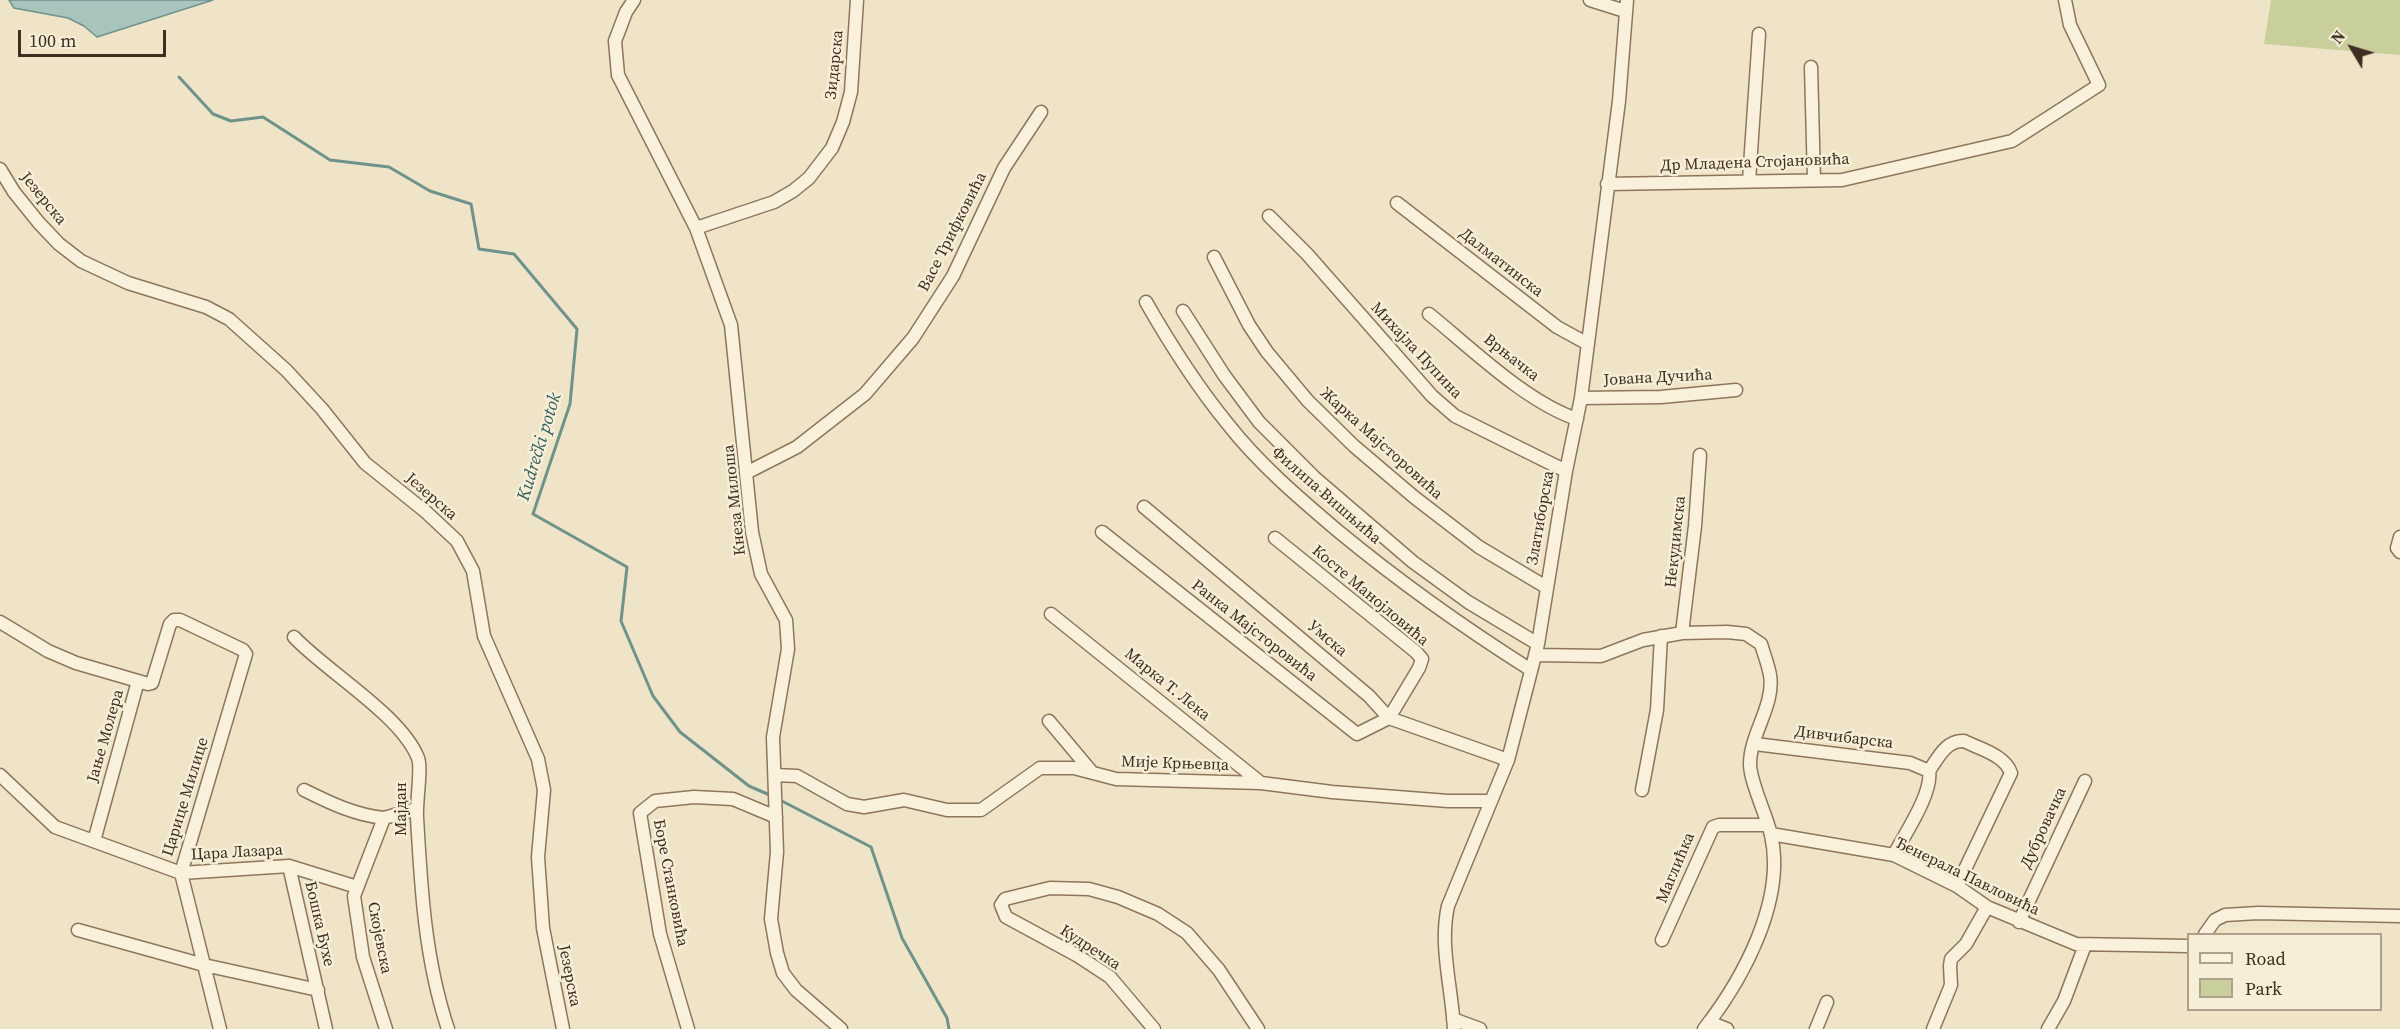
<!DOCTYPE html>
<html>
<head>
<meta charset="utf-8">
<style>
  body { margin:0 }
  #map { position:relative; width:2400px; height:1029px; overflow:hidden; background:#f0e4c8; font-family:"Source Serif 4",serif }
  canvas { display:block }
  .legend { position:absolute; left:2187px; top:933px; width:195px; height:78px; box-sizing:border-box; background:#f7eed8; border:2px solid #ada18e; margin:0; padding:8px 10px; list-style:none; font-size:18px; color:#3d2e20 }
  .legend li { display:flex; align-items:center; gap:12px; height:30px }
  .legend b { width:30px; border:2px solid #ada18e }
  .north { position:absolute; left:2322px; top:18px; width:60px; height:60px; -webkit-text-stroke:4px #f7eed8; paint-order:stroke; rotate:308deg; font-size:16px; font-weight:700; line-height:24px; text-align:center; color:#3d2e20 }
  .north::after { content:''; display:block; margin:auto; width:21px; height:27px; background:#3d2e20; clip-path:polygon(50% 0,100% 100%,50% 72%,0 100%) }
  .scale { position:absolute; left:18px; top:30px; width:148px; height:27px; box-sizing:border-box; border:3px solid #3d2e20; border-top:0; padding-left:8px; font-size:18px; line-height:21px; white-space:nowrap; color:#3d2e20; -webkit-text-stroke:4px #f7eed8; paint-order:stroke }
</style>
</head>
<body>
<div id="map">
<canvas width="2400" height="1029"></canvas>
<ul class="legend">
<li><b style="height:8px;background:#faf1dc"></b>Road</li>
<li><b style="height:16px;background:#c9cf9b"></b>Park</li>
</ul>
<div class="north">N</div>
<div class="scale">100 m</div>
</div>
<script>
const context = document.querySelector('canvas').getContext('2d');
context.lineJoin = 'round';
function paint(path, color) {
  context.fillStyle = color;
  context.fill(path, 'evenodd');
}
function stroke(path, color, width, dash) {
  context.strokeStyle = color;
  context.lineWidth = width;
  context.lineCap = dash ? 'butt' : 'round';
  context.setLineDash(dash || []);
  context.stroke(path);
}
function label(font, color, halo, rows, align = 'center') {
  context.font = font + ' "Source Serif 4",serif';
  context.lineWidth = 5;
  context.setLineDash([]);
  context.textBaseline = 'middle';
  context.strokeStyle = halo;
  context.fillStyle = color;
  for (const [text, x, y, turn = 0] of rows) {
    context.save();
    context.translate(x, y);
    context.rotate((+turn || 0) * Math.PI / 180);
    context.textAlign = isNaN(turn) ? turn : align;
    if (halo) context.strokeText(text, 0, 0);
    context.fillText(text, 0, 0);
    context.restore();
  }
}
paint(new Path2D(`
  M2271 0H2400V55L2264 44Z`), '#c9cf9b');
const water = new Path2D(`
  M9 0H213L97 37 84 26 68 18 14 8Z`);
paint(water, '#a9c4bc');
stroke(water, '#6f938a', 1.5);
stroke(new Path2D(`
  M179 77 213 114 231 121 263 117 330 160 389 167 430 191 471 204 479 249 514 254 577 329 570 404 533 514 627 567 621 621 653 696 680 732 749 786 772 796
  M778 799 871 847 902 938 947 1018 949 1029`), '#6f938a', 3);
const minor = new Path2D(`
  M634 0 626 12 615 41 618 75 696 228 731 325 752 532 761 574 786 620 788 649 773 737 777 852 771 919 777 953 783 973 796 990 841 1029
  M1590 0 1625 11
  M1811 67 1814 180
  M0 169 14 192 39 223 59 244 81 261 128 283 206 307 229 319 286 370 322 409 365 463 426 512 457 541 473 571 484 636 538 759 544 790 538 857 543 928 563 1029
  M1749 181 1759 34
  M1607 184 1842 180 2012 141 2099 85 2070 25 2065 0
  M1397 203 1557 327 1588 344
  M1269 216 1307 254 1432 396 1455 416 1566 471
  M696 228 774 202 793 191 809 178 832 148 843 122 851 92 857 0
  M1214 257 1249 325 1267 352 1308 401 1354 446 1414 497 1479 547 1546 587
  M1146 302C1170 344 1196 385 1227 423 1259 464 1299 498 1338 531 1401 583 1463 627 1531 670
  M1183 311 1224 375 1259 422 1315 478 1413 562 1468 602 1538 644
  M1429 314C1471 348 1526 402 1577 419
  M1581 398 1661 397 1736 390
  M748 472 797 447 865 394 913 338 953 276 1004 168 1041 112
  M1144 507 1369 696 1389 718 1508 760
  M1102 532 1357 734 1389 718 1419 668 1422 659 1416 652 1275 538
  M2400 537 2397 548 2400 552
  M1051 614 1261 783
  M0 622 48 651 76 663 138 681 94 841
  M1682 633 1695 526 1700 455
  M294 637C327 672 401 715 418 758 422 768 416 803 417 817 421 889 425 960 448 1029
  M1535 655 1601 656 1643 640 1682 633 1727 632 1746 634 1761 644C1764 654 1768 664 1770 675 1775 705 1750 734 1750 764 1750 782 1767 816 1771 835 1786 900 1743 979 1704 1029
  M138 681 148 684 152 683 170 624 174 620H180L243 650 246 654 181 873 220 1029
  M1049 721 1091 771
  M1755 744 1910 763 1929 771
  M1929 771C1938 758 1946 740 1964 741 1980 749 2005 755 2011 773L1957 886
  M0 775 55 827 181 873 289 866 357 887
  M775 775 797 776 847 804 864 807 904 800 947 810H981L1040 768H1074L1116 779 1261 783 1332 792 1448 801H1489
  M304 790C330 803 355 815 384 818
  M1642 790 1657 710 1661 636
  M1771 834 1894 855 1957 886 1987 907 2076 944 2188 946
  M1894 855C1904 835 1933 793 1929 771
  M289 866 326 1029
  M2019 922 2085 781
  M78 930 204 965 318 990
  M2205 934 2215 920 2225 915 2258 913 2400 916
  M1662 940 1713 827 1719 825H1767
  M1453 1019 1480 1029
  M1709 1022 1727 1029
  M386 1029 363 957 354 896 384 818 416 809
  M688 1029 660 934 640 813 655 801 694 797 733 799 776 817
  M1154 1029 1110 977 1078 956 1006 917 1001 905 1005 899 1050 888 1089 889 1118 897 1158 914 1187 933 1219 970 1258 1029
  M1454 1029C1452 988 1439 946 1448 906L1508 760 1538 644 1566 471 1581 398 1619 101 1627 0
  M1816 1029 1827 1002
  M1933 1029 1951 985 1950 966 1951 959 1966 944 1987 907
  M2048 1029 2064 1001 2085 945`);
stroke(minor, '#8d765c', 15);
stroke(minor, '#faf1dc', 12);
label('16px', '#3d2e20', '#f7eed8', [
  ["Зидарска",835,65,-84],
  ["Др Младена Стојановића",1755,163,-2],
  ["Језерска",43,199,51],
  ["Васе Трифковића",953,232,-63],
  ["Далматинска",1501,263,38],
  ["Михајла Пупина",1416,351,47],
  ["Врњачка",1511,358,38],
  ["Јована Дучића",1658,378,-3],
  ["Жарка Мајсторовића",1381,444,42],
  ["Филипа Вишњића",1326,496,41],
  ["Језерска",431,497,41],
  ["Кнеза Милоша",735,500,-96],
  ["Златиборска",1541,518,-80],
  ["Некудимска",1676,542,-84],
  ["Косте Манојловића",1370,596,40],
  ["Ранка Мајсторовића",1254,631,38],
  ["Умска",1327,639,40],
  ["Марка Т. Лека",1167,685,39],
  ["Јање Молера",106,736,-74],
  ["Дивчибарска",1844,738,7],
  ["Мије Крњевца",1175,764,2],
  ["Царице Милице",186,797,-73],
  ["Мајдан",402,809,-90],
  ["Дубровачка",2044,828,-65],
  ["Цара Лазара",237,853,-3],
  ["Маглићка",1676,868,-67],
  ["Ђенерала Павловића",1967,877,26],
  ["Боре Станковића",670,883,79],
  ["Бошка Бухе",319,924,77],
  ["Скојевска",379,938,79],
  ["Кудречка",1090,948,33],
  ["Језерска",569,976,79]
]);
label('italic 18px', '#2f5d5a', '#f7eed8', [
  ["Kudrečki potok",540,447,-73]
]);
</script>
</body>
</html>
